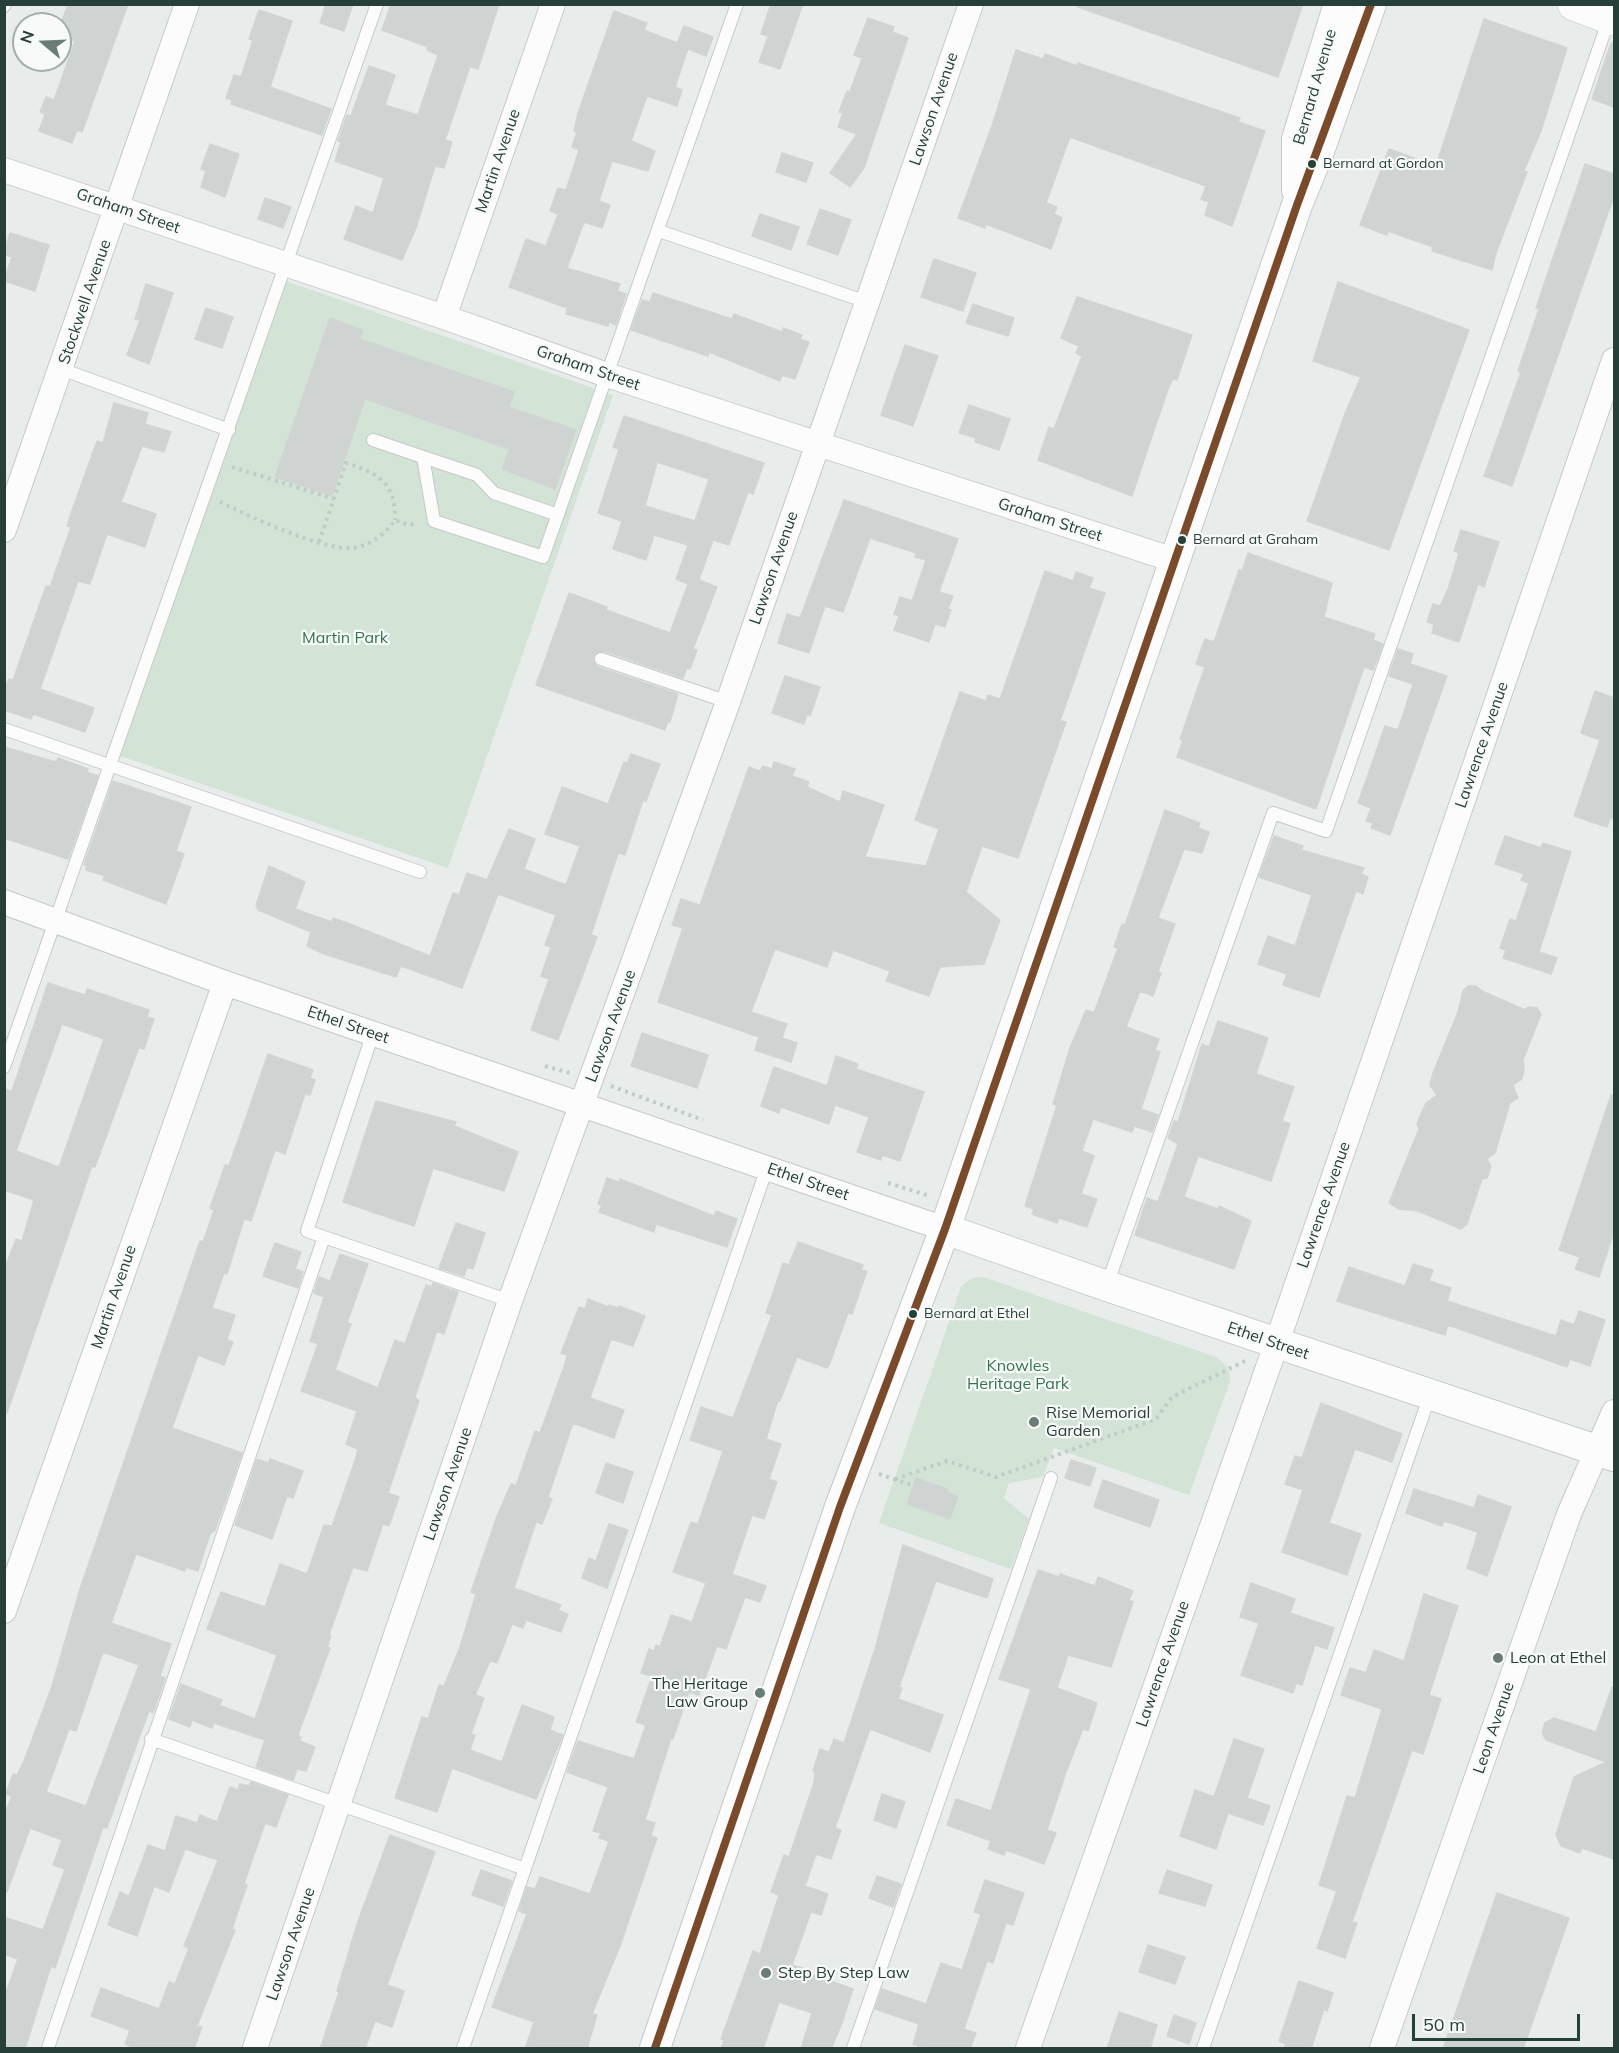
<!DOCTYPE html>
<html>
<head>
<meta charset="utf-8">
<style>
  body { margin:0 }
  #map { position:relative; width:1619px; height:2053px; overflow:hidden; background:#e8ecea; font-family:Mulish,sans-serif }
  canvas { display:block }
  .frame { position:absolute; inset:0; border:6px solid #263f38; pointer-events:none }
  .north { position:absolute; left:12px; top:12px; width:60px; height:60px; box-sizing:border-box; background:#f7faf9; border:2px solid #a3afac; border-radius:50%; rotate:289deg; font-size:16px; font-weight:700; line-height:24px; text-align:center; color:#263f38 }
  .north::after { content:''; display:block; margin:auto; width:21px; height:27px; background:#6a7c76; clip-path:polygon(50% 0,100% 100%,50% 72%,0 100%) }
  .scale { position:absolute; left:1412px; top:2014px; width:168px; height:27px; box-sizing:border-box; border:3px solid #263f38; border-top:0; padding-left:8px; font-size:18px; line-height:21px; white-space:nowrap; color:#263f38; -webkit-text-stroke:4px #f7faf9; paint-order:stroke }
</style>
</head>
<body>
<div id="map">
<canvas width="1619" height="2053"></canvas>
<div class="frame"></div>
<div class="north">N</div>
<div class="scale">50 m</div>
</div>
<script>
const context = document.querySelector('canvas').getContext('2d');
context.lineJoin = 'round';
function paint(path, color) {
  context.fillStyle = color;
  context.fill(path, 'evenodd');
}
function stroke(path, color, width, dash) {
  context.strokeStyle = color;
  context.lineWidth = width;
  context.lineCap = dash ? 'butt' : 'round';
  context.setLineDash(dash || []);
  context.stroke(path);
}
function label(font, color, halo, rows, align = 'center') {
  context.font = font + ' Mulish,sans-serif';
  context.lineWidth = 4.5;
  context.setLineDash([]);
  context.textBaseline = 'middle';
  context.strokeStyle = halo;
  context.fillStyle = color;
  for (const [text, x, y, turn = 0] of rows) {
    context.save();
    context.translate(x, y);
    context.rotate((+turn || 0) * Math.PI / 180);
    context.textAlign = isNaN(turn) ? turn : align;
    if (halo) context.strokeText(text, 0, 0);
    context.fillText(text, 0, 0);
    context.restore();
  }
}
paint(new Path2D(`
  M286 281 613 395 448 868 120 756Z
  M977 1277 986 1278 1216 1357C1224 1363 1231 1369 1230 1381L1189 1495 1054 1448 1043 1477 1009 1483 1004 1498 1029 1519 1011 1569 879 1523 961 1287 970 1279Z`), '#d3e4d7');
const building = new Path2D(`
  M68 4H128L82 132 77 130 72 143 39 131 45 114 40 112 46 97 54 100 75 41 60 36V26Z
  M326 4H353L344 31 320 23Z
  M391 4H499L478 69 470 66 445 140 452 142 444 168 435 166 416 228 402 260 344 239 356 206 373 213 384 178 335 161 341 142 338 141 347 115 351 116 369 66 395 75 385 105 418 115 438 55 427 50 428 47 382 30Z
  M771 4H803L780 69 759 62 768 36 761 34Z
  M1079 4H1303L1278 77 1078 7Z
  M259 10 292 21 270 87 331 109 322 135 231 104 232 100 226 98 234 75 241 77 253 40 249 39Z
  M614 11 647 23 644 30 677 43 684 26 713 37 706 56 688 49 675 87 682 90 677 106 647 96 631 141 655 151 648 171 612 161 599 201 610 205 602 228 584 222 567 268 620 284 617 291 626 294 616 325 609 322 608 326 566 314 567 308 509 287 526 239 546 246 558 214 550 211 558 188 566 190 579 150 572 147 577 132 574 131 578 113Z
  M868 18 894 27 892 32 908 38 864 168 850 187 830 173 857 134 838 127 843 113 839 112 847 91 850 92 862 58 854 55Z
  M1484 19 1567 48 1541 131 1524 171 1527 172 1496 253 1492 270 1432 251 1433 247 1388 231 1387 235 1360 225 1389 149 1436 166Z
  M1611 43H1614V107L1592 99Z
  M1016 50 1043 59 1045 54 1077 66 1078 63 1240 118 1238 122 1265 131 1232 226 1205 215 1209 202 1201 199 1206 186 1070 137 1046 203 1057 207 1054 214 1062 218 1051 249 986 224 985 228 958 218 993 123Z
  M210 144 239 154 225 197 201 187 206 171 201 169Z
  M782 153 813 163 806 182 776 172Z
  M1585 164 1614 174V196L1512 486 1484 476 1521 372 1518 371 1539 309 1536 308Z
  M265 198 291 207 283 228 258 219Z
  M820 209 851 220 838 255 807 244Z
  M760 214 799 227 791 250 752 236Z
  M10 233 49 245 35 291 4 281 12 257 4 254Z
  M934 259 976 273 963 311 921 297Z
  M1338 282 1469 330 1389 550 1307 521 1346 411 1361 377 1313 361Z
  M146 284 173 293 149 364 127 355 140 320 135 319Z
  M653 293 732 319 734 314 782 332 783 328 802 335 800 339 809 342 795 379 782 375 780 381 709 352 708 356 631 330 642 300 650 302Z
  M1077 297 1192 335 1177 380 1173 379 1168 389 1132 496 1038 460 1049 427 1054 429 1082 356 1076 353 1079 346 1061 338Z
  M973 304 1014 318 1008 336 966 323Z
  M206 308 233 317 222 348 195 339Z
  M330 318 363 330 360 339 514 392 509 407 576 430 555 489 502 469 509 449 365 399 332 496 275 477Z
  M905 345 938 356 913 426 881 415Z
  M114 403 148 413 145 424 171 432 164 452 142 446 121 502 156 514 145 547 107 534 90 584 78 581 40 689 94 708 85 732 33 714 31 719 4 710V691L9 679 13 680 46 586 50 587 71 527 67 526 70 516 97 441 103 443Z
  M969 405 1010 419 999 450 975 442 976 438 959 433Z
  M624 416 764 463 753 494 748 492 729 545 713 540 699 580 717 587 693 649 697 650 690 669 687 668 683 678 604 651 593 656V661L598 667 678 694 670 722 668 721 665 730 536 685 569 593 607 607 606 610 670 633 688 584 676 579 688 545 654 535 646 560 613 549 622 521 598 513 619 449 613 447ZM657 462 709 479 695 521 645 506Z
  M844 500 958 539 939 592 953 596 948 609 951 610 945 627 935 624 929 642 894 630 899 616 894 614 900 597 912 601 926 560 915 557 916 553 870 538 843 612 825 606 809 653 778 643 787 614 800 618Z
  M1461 530 1499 542 1484 587 1478 584 1459 642 1432 633 1434 624 1427 622 1433 604 1440 606 1448 589 1459 553 1454 551Z
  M1248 553 1332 583 1324 617 1375 634 1373 640 1383 644 1373 670 1364 667 1316 809 1177 757 1183 740 1180 739 1205 667 1196 664 1205 639 1214 642 1239 570 1242 571Z
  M1045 571 1073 581 1076 572 1093 578 1089 588 1105 593 1060 721 1066 722 1018 858 982 846 966 892 1000 920 984 964 940 967 929 996 886 981 890 971 833 950 827 967 775 949 751 1012 787 1024 782 1038 797 1043 791 1062 755 1050 759 1037 658 1002 683 928 672 925 681 899 700 905 749 767 760 771 763 766 772 769 774 762 795 769 792 776 809 782 807 787 840 802 843 791 884 805 865 857 926 866 939 829 915 820 960 692 986 701 988 695 1000 699Z
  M1398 649 1413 654 1410 664 1447 676 1390 835 1371 828 1373 823 1366 821 1371 808 1358 803 1385 726 1398 730 1413 684 1389 676Z
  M785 676 820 687 810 716 807 714 804 724 772 713Z
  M1595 691 1614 698V819L1610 818 1607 827 1574 816 1600 740 1581 733Z
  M4 747 56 762 58 758 88 769 87 772 98 776 68 859 4 838Z
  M631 754 660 764 646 801 643 800 625 855 618 853 591 935 597 937 558 1040 531 1030 549 979 541 976 551 947 545 945 556 915 498 894 462 988 401 966 396 977 324 954 307 946 311 932 258 910 256 905 269 866 305 882 295 909 332 922 333 918 350 924 430 956 453 893 459 895 467 873 487 880 509 829 535 839 524 869 566 885 580 846 545 834 562 787 608 804 624 762 627 763Z
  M113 781 191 807 176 851 184 854 166 904 103 880 105 876 86 870 87 866 84 865Z
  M1165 810 1200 823 1198 828 1209 832 1202 853 1184 849 1158 918 1175 924 1158 972 1161 973 1153 996 1140 991 1126 1027 1159 1039 1155 1050 1160 1052 1141 1109 1158 1115 1152 1132 1134 1126 1132 1132 1093 1119 1082 1151 1094 1156 1081 1194 1097 1199 1087 1227 1059 1218 1057 1223 1032 1214 1034 1209 1025 1206 1057 1105 1053 1104 1070 1048 1086 1010 1094 1013 1118 948 1114 947 1122 924 1125 925Z
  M1274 836 1303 846 1301 850 1364 868 1361 874 1368 877 1363 894 1356 891 1319 997 1283 985 1287 974 1258 964 1268 936 1295 946 1312 895 1259 877Z
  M1505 836 1541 848 1543 843 1571 852 1539 952 1557 958 1551 974 1503 958 1506 950 1500 948 1510 919 1516 921 1529 883 1521 880 1524 874 1495 864Z
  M48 983 85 995 87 989 149 1010 147 1017 154 1019 144 1049 139 1047 95 1167 92 1166 7 1413H4V1270L16 1239 22 1241 34 1200 4 1190V1089L12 1091ZM62 1024 104 1039 59 1167 16 1151Z
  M1468 986H1476L1482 991 1525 1010 1528 1007 1537 1008 1541 1014 1523 1060 1524 1070 1522 1079 1513 1085 1518 1098 1510 1103 1495 1153 1487 1159 1491 1166 1487 1178 1482 1179 1467 1224 1461 1229 1418 1211 1399 1209 1389 1203 1419 1129 1417 1124 1420 1116 1426 1103 1437 1095 1430 1085 1433 1073 1458 1012 1463 991Z
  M1218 1021 1268 1038 1256 1074 1294 1087 1282 1121 1290 1124 1271 1181 1198 1156 1184 1197 1218 1209 1219 1206 1251 1221 1234 1269 1135 1235 1147 1198 1158 1202 1178 1144 1168 1138 1174 1121 1178 1122 1202 1044 1209 1047Z
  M642 1033 708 1055 697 1088 631 1066Z
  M268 1054 313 1070 310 1078 315 1080 310 1095 305 1094 285 1154 275 1150 251 1221 244 1219 227 1274 224 1273 212 1308 235 1315 227 1340 233 1342 224 1365 198 1355 172 1428 242 1453 215 1530 210 1534 198 1571 186 1567 185 1571 136 1554 111 1623 171 1644 160 1676 165 1678 153 1713 149 1711 140 1735 107 1828 103 1827 55 1968 51 1966 25 2049H4V1998L18 1959 4 1954V1917L43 1930 65 1869 53 1865 62 1840 30 1828 7 1892H4V1815L12 1796 6 1794 13 1774 17 1775 24 1761 52 1686 80 1589 200 1241 203 1242 214 1210 210 1208 225 1165 229 1166ZM103 1652 139 1665 86 1806 46 1792 69 1729 76 1731Z
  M836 1056 858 1064 856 1069 924 1092 900 1161 882 1155 881 1160 857 1152 869 1117 835 1105 829 1124 781 1107 779 1113 761 1106 774 1067 827 1086Z
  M1611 1095H1614V1232L1599 1277 1575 1269 1580 1257 1559 1250Z
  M376 1101 456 1122 454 1126 518 1152 504 1191 433 1168 414 1226 343 1202Z
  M607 1178 619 1182 620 1179 714 1216 716 1211 737 1219 727 1247 656 1224 654 1232 599 1212 602 1205 598 1204Z
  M456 1223 485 1233 473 1269 467 1267 464 1276 439 1268Z
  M798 1242 863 1265 861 1270 867 1271 852 1314 848 1313 830 1363 827 1368 797 1357 780 1401 778 1400 766 1439 781 1444 769 1479 777 1482 764 1519 752 1515 732 1574 766 1586 760 1602 745 1597 726 1649 717 1646 699 1695 689 1692 673 1739 671 1738 645 1820 655 1823 651 1836 657 1838 620 1946 592 2014 597 2015 587 2049H525L534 2022 492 2007 527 1914 519 1911 527 1887 535 1889 540 1877 590 1894 609 1841 599 1838 601 1833 593 1831 608 1787 567 1772 578 1741 634 1759 646 1725 636 1722 652 1676 641 1673 649 1649 654 1651 656 1645 660 1647 671 1615 692 1622 706 1583 673 1572 691 1522 698 1524 723 1451 690 1440 701 1407 733 1418 772 1315 766 1313 783 1263 789 1265Z
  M275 1243 301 1252 295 1269 303 1272 298 1288 263 1276Z
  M340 1254 368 1264 347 1323 351 1324 335 1370 378 1388 395 1340 405 1344 426 1285 432 1287 433 1283 458 1292 444 1334 437 1331 415 1397 419 1401 388 1493 399 1497 389 1526 383 1524 367 1571 353 1567 329 1635 331 1636 327 1647 330 1648 298 1735 301 1737 300 1741 315 1747 306 1771 297 1769 293 1780 256 1767 265 1740 214 1723 212 1728 192 1720 190 1727 169 1719 181 1684 222 1700 219 1705 255 1719 277 1655 207 1629 221 1592 265 1607 280 1564 307 1574 324 1525 332 1526 356 1458 358 1449 346 1444 357 1411 301 1391 318 1344 310 1341 324 1297 314 1293 319 1277 330 1281Z
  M1413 1264 1433 1270 1429 1281 1451 1288 1447 1301 1556 1336 1561 1320 1574 1325 1579 1311 1605 1320 1590 1366 1570 1359 1567 1367 1448 1325 1445 1335 1337 1301 1349 1267 1405 1286Z
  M588 1299 608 1307 609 1305 618 1308 619 1306 645 1316 633 1346 611 1339 590 1398 624 1410 614 1438 573 1423 548 1497 552 1499 542 1524 536 1522 514 1588 561 1605 558 1610 568 1614 561 1632 526 1620 523 1628 512 1624 497 1663 490 1661 475 1695 484 1698 471 1734 475 1735 470 1750 502 1762 522 1705 554 1717 550 1730 563 1735 536 1799 452 1768 437 1812 395 1798 422 1717 428 1719 439 1685 444 1686 460 1647 476 1594 471 1592 497 1516 511 1484 516 1486 535 1431 540 1433 565 1364 567 1355 561 1353 579 1307 585 1309Z
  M1321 1403 1402 1434 1392 1462 1355 1449 1329 1523 1361 1534 1347 1575 1282 1552 1303 1490 1285 1484 1295 1456 1302 1458Z
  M257 1459 269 1463 270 1459 303 1471 293 1498 287 1496 272 1539 235 1525Z
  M1071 1460 1096 1468 1090 1486 1065 1478Z
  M606 1463 633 1472 623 1503 596 1493Z
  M916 1478 948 1489 947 1492 958 1496 950 1519 907 1504Z
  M1103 1480 1159 1500 1150 1527 1094 1507Z
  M1414 1489 1474 1508 1478 1495 1511 1507 1487 1576 1467 1568 1478 1532 1444 1521 1442 1526 1406 1513Z
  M609 1524 628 1530 607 1588 582 1578 589 1558 596 1561Z
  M903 1545 993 1579 987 1598 936 1581 899 1687 902 1688 898 1699 943 1715 930 1752 870 1729 835 1828 841 1830 831 1859 816 1854 805 1886 828 1894 821 1915 811 1912 792 1965 806 1969 805 1972 853 1989 842 2023 831 2049H801L812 2013 779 2002 763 2049H721L724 2040 721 2039 753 1951 760 1954 779 1895 771 1892 784 1855 789 1857 814 1783 815 1772 813 1771 820 1749 829 1752 834 1739 844 1743 875 1649Z
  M1038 1570 1059 1577 1060 1574 1095 1586 1098 1577 1133 1591 1129 1600 1133 1602 1111 1667 1068 1655 1057 1688 1097 1703 1088 1731 1083 1729 1066 1772 1047 1830 1056 1833 1044 1864 1006 1850 1004 1855 988 1849 991 1841 947 1825 956 1799 991 1811 1031 1689 999 1679Z
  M1251 1583 1295 1599 1290 1613 1334 1628 1327 1649 1315 1645 1302 1685 1296 1683 1293 1693 1241 1675 1259 1623 1240 1617Z
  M1424 1594 1458 1606 1429 1695 1441 1699 1423 1754 1412 1750 1352 1922 1357 1923 1345 1958 1317 1948 1337 1891 1319 1885 1347 1796 1355 1798 1382 1709 1341 1695 1350 1668 1366 1673 1374 1650 1404 1661Z
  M1612 1687 1614 1688V1859L1582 1848 1580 1853 1561 1846 1556 1835 1574 1777 1606 1762 1546 1740 1542 1733 1545 1723 1554 1718 1596 1732Z
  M1234 1739 1264 1749 1247 1798 1270 1806 1263 1825 1228 1813 1216 1849 1180 1836 1195 1790 1214 1797Z
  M251 1782 288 1795 276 1827 265 1823 244 1884 247 1885 232 1929 235 1930 197 2026 202 2027 194 2049H138L125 2044 130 2030 91 2016 101 1988 159 2009 169 1982 175 1984 189 1948 184 1946 218 1860 185 1849 169 1892 154 1886 137 1936 108 1925 120 1892 129 1896 148 1845 165 1851 176 1816 197 1823 200 1815 217 1822 230 1787 238 1790 240 1784 249 1786Z
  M882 1794 905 1802 896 1828 874 1820Z
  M390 1835 435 1852 387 1985 404 1991 392 2027 375 2021 365 2049H320L339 1992 337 1991 358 1921Z
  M481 1870 512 1881 503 1906 472 1895Z
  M1167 1870 1212 1885 1205 1906 1159 1893Z
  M877 1876 901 1884 893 1907 869 1898Z
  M985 1880 1024 1893 1013 1925 1006 1923 993 1963 987 1961 964 2029 976 2033 970 2049H927L913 2044 919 2024 875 2009 882 1989 926 2004 941 1963 962 1970 981 1914 974 1912Z
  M1497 1893 1569 1918 1523 2049H1443Z
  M1148 1945 1185 1957 1175 1984 1139 1972Z
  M1299 1981 1333 1993 1327 2011 1324 2009 1311 2049H1284L1286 2044 1279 2041Z
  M1119 2012 1157 2025 1150 2049H1107Z
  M1174 2015 1196 2023 1189 2044 1167 2036Z`);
paint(building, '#cfd3d1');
stroke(building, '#d1d5d3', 1.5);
const service = new Path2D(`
  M4 6 5 4
  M659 231 867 302
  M61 369 229 430
  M373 440 423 457 434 521 543 557 737 4
  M423 457 477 475 494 493 558 515
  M601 659 728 702
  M4 729 420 872
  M4 1067 377 4
  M324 1237 510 1301
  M1107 1285 1273 813 1326 831 1609 19
  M151 1739 525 1869
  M48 2048 324 1237 307 1231 373 1033
  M463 2048 767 1168
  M853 2048 1051 1478
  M1203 2048 1430 1395`);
const minor = new Path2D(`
  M4 170 444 317 607 375 1174 560
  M444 317 553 4
  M4 530 187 4
  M4 902 225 983 945 1229
  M4 1611 225 983
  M255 2048 510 1301 728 702 971 4
  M1028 2048 1284 1322 1614 360
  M1382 2048 1569 1514 1614 1412`);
const tertiary = new Path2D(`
  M1297 190V139L1339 4
  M945 1229 1107 1286 1614 1456
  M655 2048 840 1507 945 1229 1297 205 1318 154 1371 4`);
const secondary = new Path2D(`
  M1574 4 1614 19`);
stroke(service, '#c5c9c7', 14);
stroke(minor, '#c5c9c7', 26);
stroke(tertiary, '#c5c9c7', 32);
stroke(secondary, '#c4c9c7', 34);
stroke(new Path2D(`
  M232 467 334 499
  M220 502C249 516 319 549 350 548 369 547 384 535 395 520L409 525 418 523
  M319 542 346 463C378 473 396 483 395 520
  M545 1066 570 1073
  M611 1086 703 1120
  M888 1183 930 1196
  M879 1474 912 1485
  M895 1479 947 1461 996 1477 1156 1419 1172 1397 1245 1361`), '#c3cbc8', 4, [3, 4.5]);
stroke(service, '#fcfcfc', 12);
stroke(minor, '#fcfcfc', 24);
stroke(tertiary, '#fcfcfc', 30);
stroke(secondary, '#fcfcfc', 33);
stroke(new Path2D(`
  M655 2048 840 1507 945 1229 1297 205 1371 4`), '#7a4b2a', 8);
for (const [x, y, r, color] of [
  [1312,164,5,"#263f38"],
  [1182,540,5,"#263f38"],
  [913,1314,5,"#263f38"],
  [1034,1422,6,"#6a7c76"],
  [1498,1658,6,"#6a7c76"],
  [760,1693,6,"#6a7c76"],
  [766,1973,6,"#6a7c76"]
]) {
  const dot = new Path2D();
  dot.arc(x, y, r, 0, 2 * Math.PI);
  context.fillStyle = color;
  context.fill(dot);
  stroke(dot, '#f7faf9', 2);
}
label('14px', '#263f38', '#f7faf9', [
  ["Bernard at Gordon",1323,164],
  ["Bernard at Graham",1193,540],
  ["Bernard at Ethel",924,1314]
], 'left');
label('16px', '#263f38', '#f7faf9', [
  ["Bernard Avenue",1315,87,-74],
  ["Lawson Avenue",934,109,-71],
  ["Martin Avenue",498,161,-71],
  ["Graham Street",128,211,19],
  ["Stockwell Avenue",85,302,-71],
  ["Graham Street",588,368,19],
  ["Graham Street",1050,520,18],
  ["Lawson Avenue",774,568,-71],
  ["Lawrence Avenue",1482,745,-71],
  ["Ethel Street",348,1025,19],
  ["Lawson Avenue",611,1026,-70],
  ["Ethel Street",808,1182,19],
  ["Lawrence Avenue",1324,1205,-71],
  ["Martin Avenue",114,1297,-71],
  ["Ethel Street",1268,1341,19],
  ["Lawson Avenue",448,1484,-71],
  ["Lawrence Avenue",1163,1664,-71],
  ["Leon Avenue",1494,1728,-71],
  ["Lawson Avenue",291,1944,-71]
]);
label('16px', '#32744c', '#f7faf9', [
  ["Martin Park",345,638],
  ["Knowles",1018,1366],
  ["Heritage Park",1018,1384]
]);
label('16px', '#263f38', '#f7faf9', [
  ["Rise Memorial",1046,1413],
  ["Garden",1046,1431],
  ["Leon at Ethel",1510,1658],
  ["The Heritage",748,1684,"right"],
  ["Law Group",748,1702,"right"],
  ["Step By Step Law",778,1973]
], 'left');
</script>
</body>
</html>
